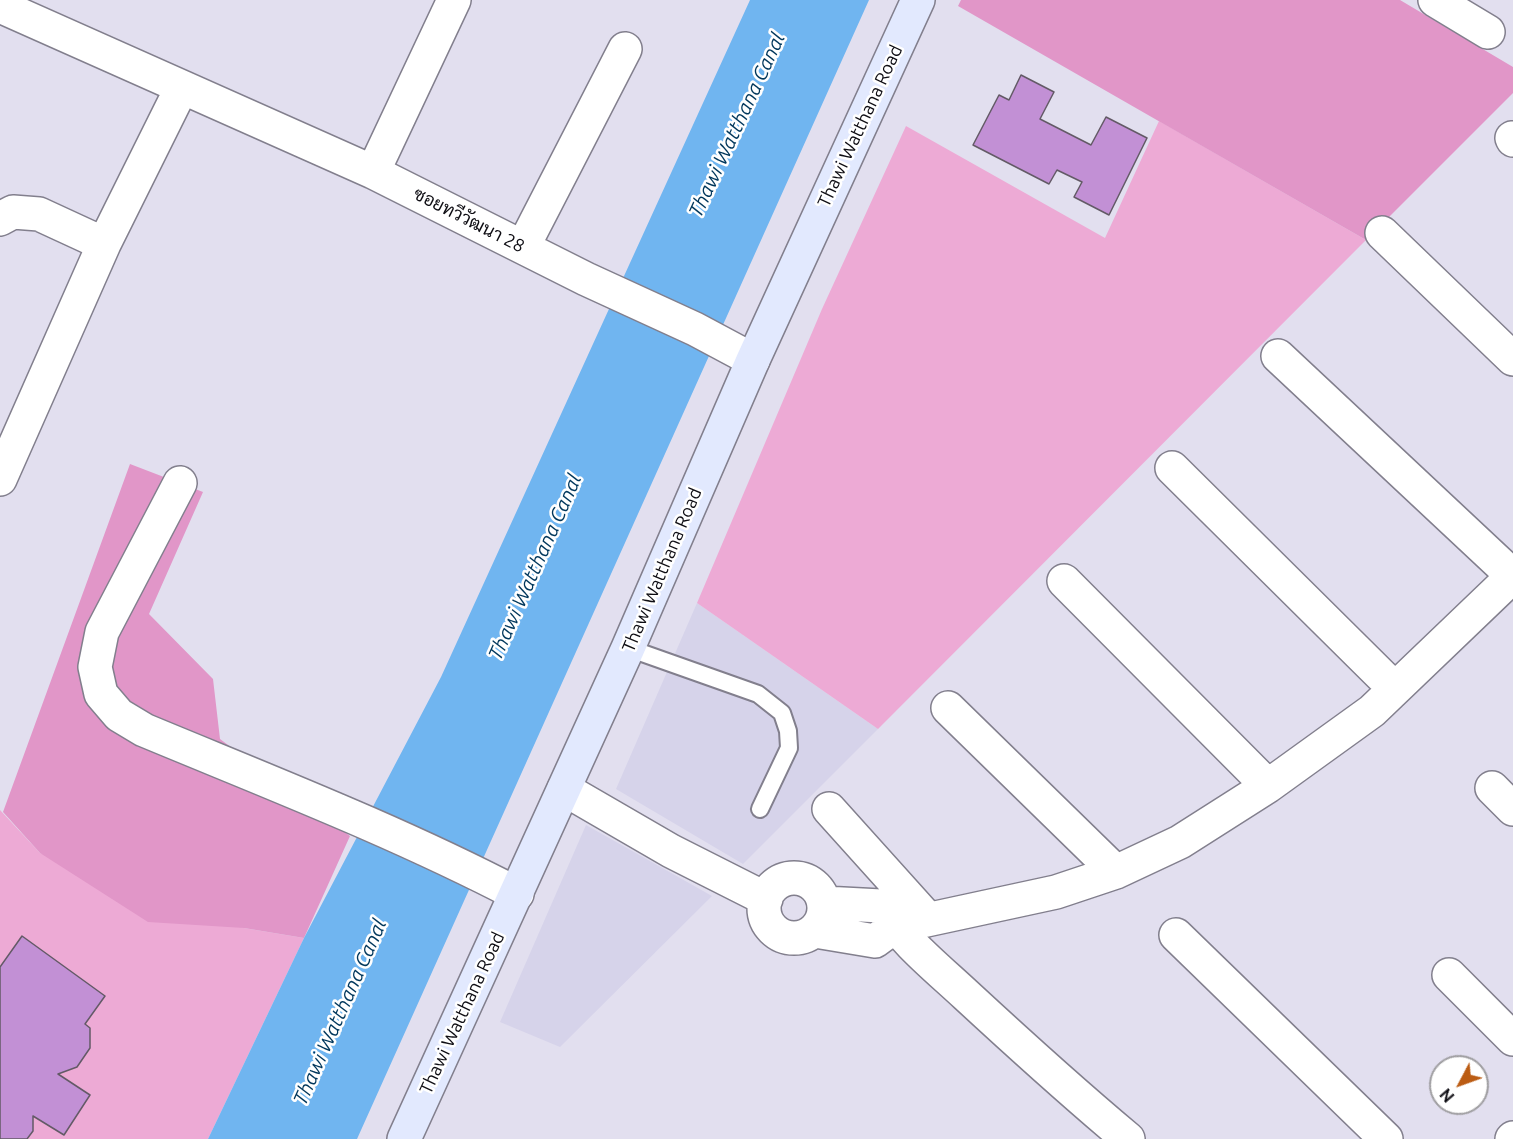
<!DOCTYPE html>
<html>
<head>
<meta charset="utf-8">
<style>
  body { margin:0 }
  #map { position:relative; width:1513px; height:1139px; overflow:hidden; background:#e2dfef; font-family:Ubuntu,sans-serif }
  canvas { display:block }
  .north { position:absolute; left:1429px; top:1055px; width:60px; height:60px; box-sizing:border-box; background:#fff; border:2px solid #9f9ea1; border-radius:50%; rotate:229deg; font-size:16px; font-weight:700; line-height:24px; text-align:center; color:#0e0d13 }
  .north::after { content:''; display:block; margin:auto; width:21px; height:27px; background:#bb5c13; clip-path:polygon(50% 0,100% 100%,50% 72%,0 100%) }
</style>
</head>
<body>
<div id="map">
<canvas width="1513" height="1139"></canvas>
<div class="north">N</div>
</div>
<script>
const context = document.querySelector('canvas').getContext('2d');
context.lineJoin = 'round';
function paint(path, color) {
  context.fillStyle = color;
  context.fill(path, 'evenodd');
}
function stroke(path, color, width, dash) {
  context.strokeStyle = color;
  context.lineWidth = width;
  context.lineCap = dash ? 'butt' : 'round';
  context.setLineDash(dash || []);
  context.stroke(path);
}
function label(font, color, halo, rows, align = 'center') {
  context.font = font + ' Ubuntu,Sarabun,sans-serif';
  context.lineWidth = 5;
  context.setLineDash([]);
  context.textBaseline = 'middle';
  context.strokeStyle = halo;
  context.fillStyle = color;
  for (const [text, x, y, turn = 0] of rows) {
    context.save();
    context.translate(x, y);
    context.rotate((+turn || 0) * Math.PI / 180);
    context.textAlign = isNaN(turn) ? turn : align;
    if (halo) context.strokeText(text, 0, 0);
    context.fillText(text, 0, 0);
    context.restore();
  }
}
paint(new Path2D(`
  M697 603 878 729 743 864 616 789Z
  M586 825 712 896 560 1047 500 1022Z`), '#d6d3ea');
paint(new Path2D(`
  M1159 121 1366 240 878 729 697 603 822 309 906 126 1105 238Z
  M0 810 40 853 244 928 304 938 208 1139H0Z`), '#edaad5');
paint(new Path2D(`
  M961 0H1400L1513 67V93L1366 240 958 6Z
  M130 464 203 492 149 614 213 679 220 739 350 836 304 938 244 928 148 922 40 853 3 812Z`), '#e196c8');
paint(new Path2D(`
  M750 0H869L357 1139H208L304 938 441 677Z`), '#70b5f0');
const building = new Path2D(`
  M1021 75 1054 92 1040 119 1091 145 1106 117 1147 138 1109 215 1074 197 1082 182 1057 170 1049 184 973 145 999 95 1009 100Z
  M22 936 105 996 85 1024 90 1028V1048L77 1067 58 1074 90 1095 64 1135 33 1116V1131L27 1139H0V967Z`);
paint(building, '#c290d5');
stroke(building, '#635a66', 1.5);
const lane = new Path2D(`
  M628 648 758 694 782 713 788 731 789 748 760 809`);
const street = new Path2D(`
  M1435 0 1488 32
  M0 6 373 172 586 279 695 329 753 360
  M1512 138 1513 140
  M373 172 454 0
  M0 219 13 212 39 214 104 244
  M1382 233 1513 359
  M523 247 625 49
  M1278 356 1513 576
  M1172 468 1395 689
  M0 479 104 244 182 87
  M180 483 102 632 95 667 101 694 119 715 144 730C269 782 396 831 517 894
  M1064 581 1268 786
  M948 708 1116 872
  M1492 788 1513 809
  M564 789 671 851 766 899
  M829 809 928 919
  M764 908a30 30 0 1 1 60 0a30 30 0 1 1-60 0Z
  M824 903 881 906C903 941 936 967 966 995 1019 1044 1073 1093 1128 1139
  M815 931 875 941 894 927 1056 892 1116 872 1180 842 1268 786 1372 711 1513 576
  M1176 935 1386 1139
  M1449 975 1513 1039
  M1512 1139 1513 1138`);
const secondary = new Path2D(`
  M404 1139 628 648 753 360 918 0`);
stroke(lane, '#827f8d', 20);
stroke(street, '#827f8d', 36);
stroke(secondary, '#827f8d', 36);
stroke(lane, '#fff', 16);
stroke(street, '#fff', 33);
stroke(secondary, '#e2e9fe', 33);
label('18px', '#0e0d13', '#fff', [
  ["Thawi Watthana Road",860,126,-65],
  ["ซอยทวีวัฒนา 28",469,220,27],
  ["Thawi Watthana Road",662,570,-67],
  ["Thawi Watthana Road",462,1013,-65]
]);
label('italic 20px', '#00375c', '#fff', [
  ["Thawi Watthana Canal",737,125,-65],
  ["Thawi Watthana Canal",535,567,-66],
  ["Thawi Watthana Canal",340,1012,-66]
]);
</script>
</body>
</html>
